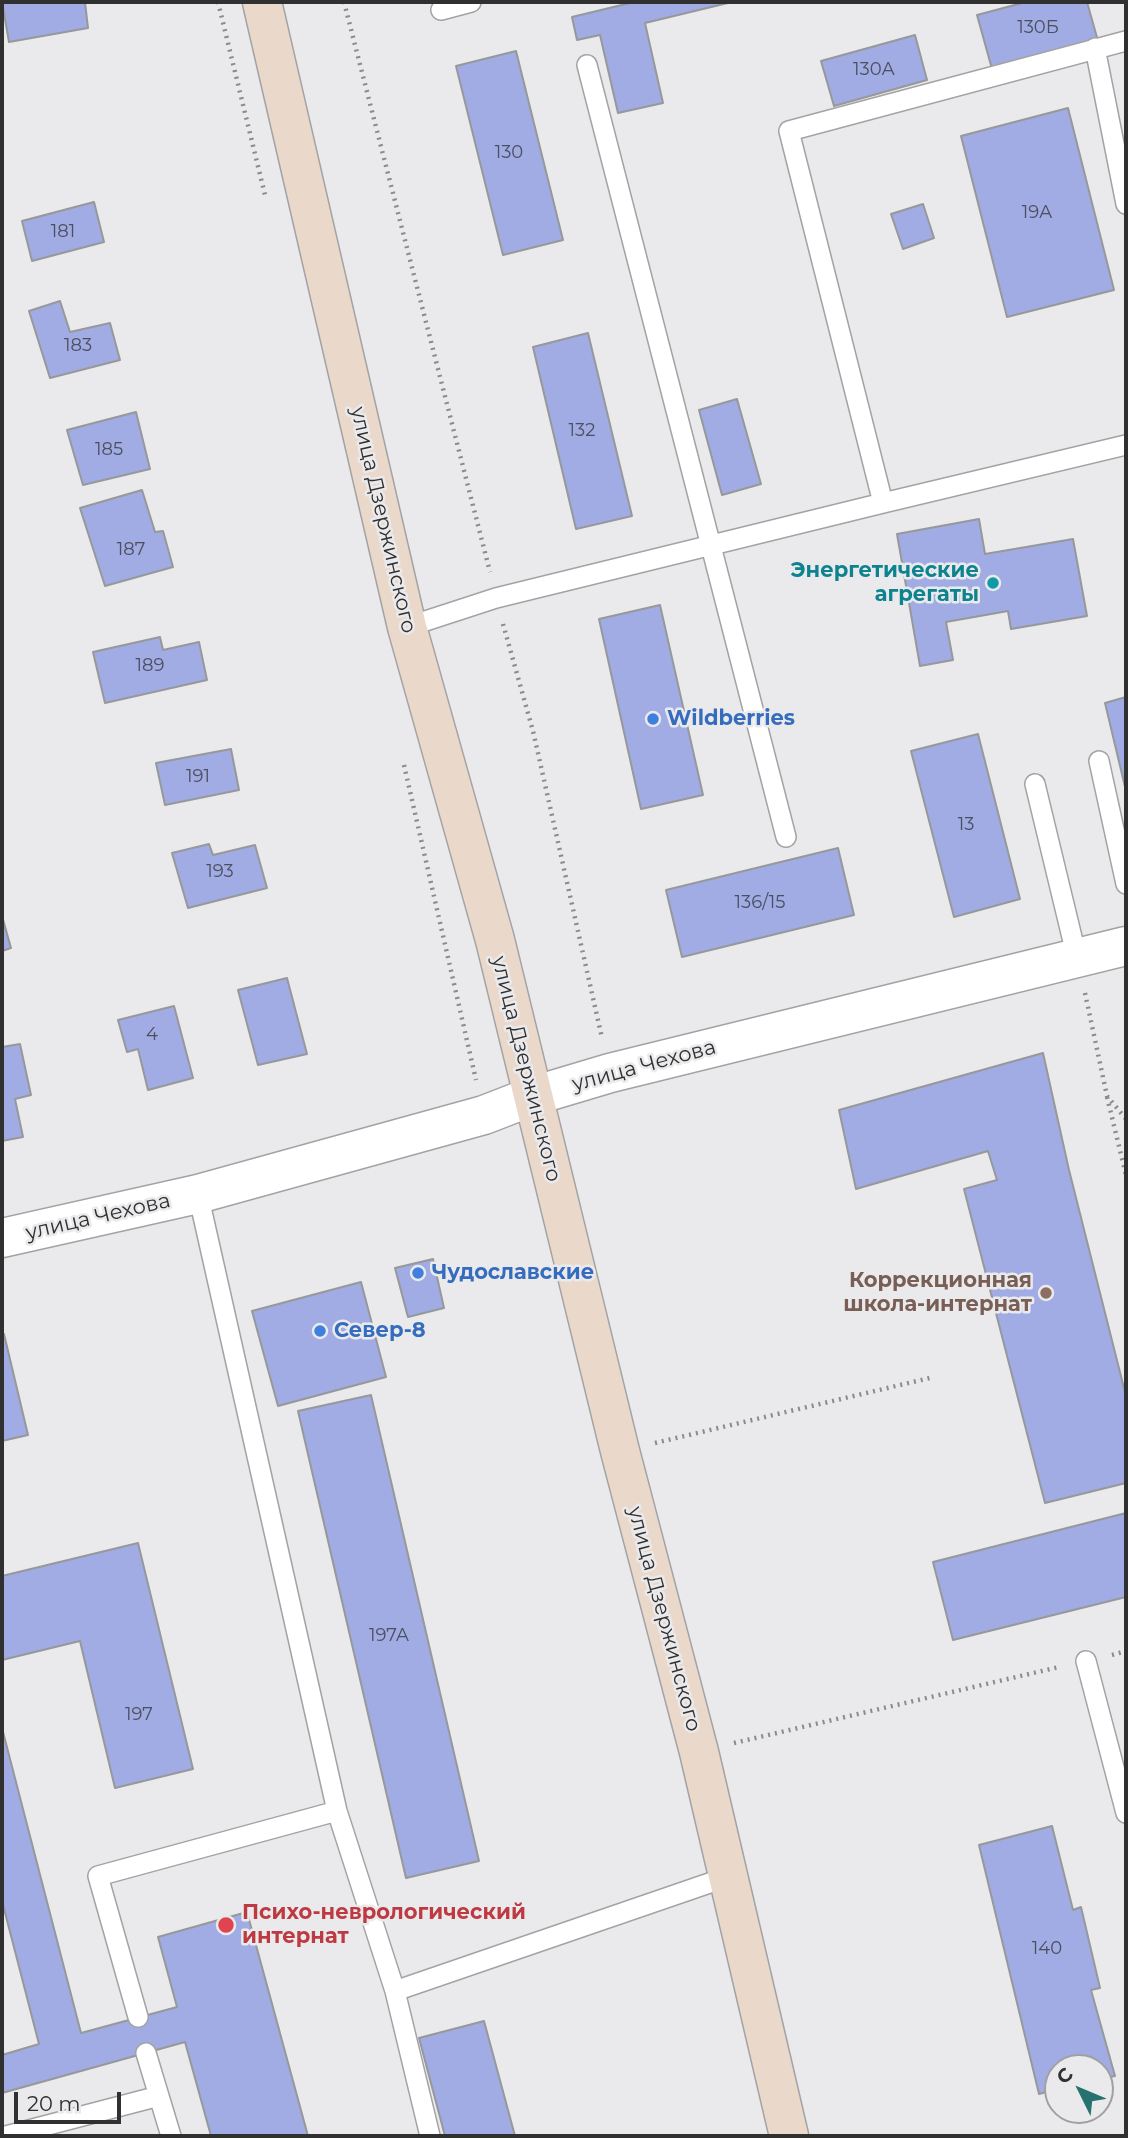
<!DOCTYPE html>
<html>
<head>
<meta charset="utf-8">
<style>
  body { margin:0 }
  #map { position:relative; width:1128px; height:2138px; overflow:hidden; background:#eaeaec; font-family:Montserrat,sans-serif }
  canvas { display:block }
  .frame { position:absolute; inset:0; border:4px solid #303031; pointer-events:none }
  .north { position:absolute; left:1044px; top:2054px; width:70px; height:70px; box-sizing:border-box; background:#eaeaec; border:2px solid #a0a0a1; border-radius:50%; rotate:313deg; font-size:19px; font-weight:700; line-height:28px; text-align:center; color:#303031 }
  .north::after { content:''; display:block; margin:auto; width:24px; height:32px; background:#27716f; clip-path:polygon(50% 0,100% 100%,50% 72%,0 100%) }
  .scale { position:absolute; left:14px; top:2092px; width:107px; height:32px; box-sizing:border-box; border:4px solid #303031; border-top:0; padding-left:9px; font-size:21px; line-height:24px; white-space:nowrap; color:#303031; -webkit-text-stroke:5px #eaeaec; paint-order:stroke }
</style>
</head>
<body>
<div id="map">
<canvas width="1128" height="2138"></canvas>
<div class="frame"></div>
<div class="north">С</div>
<div class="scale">20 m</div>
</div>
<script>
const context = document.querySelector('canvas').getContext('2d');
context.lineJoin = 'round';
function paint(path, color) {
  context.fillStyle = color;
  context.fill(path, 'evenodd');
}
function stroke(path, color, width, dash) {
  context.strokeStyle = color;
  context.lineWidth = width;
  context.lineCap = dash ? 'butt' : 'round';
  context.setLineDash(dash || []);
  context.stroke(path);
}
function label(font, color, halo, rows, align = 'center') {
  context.font = font + ' Montserrat,sans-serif';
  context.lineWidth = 5;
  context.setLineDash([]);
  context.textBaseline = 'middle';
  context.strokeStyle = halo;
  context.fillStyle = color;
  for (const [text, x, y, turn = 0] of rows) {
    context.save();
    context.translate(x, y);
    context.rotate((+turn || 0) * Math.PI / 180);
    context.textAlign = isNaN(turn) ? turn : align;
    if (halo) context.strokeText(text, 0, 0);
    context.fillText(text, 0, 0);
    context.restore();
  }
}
const building = new Path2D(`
  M2 2H85L88 28 9 42Z
  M634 2H732L645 23 663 103 618 113 600 35 577 40 572 17Z
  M1026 2H1087L1098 41 992 69 977 15Z
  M915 35 927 80 834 106 821 61Z
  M516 51 563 240 503 255 456 66Z
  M1068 108 1114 290 1007 317 961 136Z
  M94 202 104 242 32 261 22 221Z
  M923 204 934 238 903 249 891 214Z
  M60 301 70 332 110 323 120 360 50 378 29 311Z
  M588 333 632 516 576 529 533 347Z
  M737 399 761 484 722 495 699 410Z
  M136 412 150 469 83 485 67 430Z
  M142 490 155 532 163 531 173 567 105 586 80 508Z
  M979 519 985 554 1073 539 1087 616 1011 629 1008 611 946 622 953 660 920 666 897 534Z
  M660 605 703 795 641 809 599 619Z
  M160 637 163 650 199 642 207 680 105 703 93 652Z
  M1126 697V791L1105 703Z
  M978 734 1020 899 954 917 911 751Z
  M231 749 239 790 165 805 156 763Z
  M209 844 213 855 255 845 267 888 188 908 172 853Z
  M838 848 854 915 682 957 666 890Z
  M2 916 11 948 2 951Z
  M287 978 307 1054 258 1065 238 990Z
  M174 1006 193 1078 148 1090 138 1049 127 1052 118 1020Z
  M20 1044 31 1095 15 1099 23 1137 2 1141V1047Z
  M1043 1053 1069 1170 1126 1396V1483L1045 1503 964 1189 997 1180 988 1151 856 1189 839 1110Z
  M433 1259 444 1308 408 1317 395 1268Z
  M361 1282 386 1377 278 1406 252 1311Z
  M2 1334H4L28 1435 2 1441Z
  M371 1395 479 1861 406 1878 298 1411Z
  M1126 1513V1597L953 1640 933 1562Z
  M138 1543 193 1769 115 1788 80 1641 2 1660V1576Z
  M2 1728 81 2033 177 2007 158 1937 247 1912 308 2136H211L185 2042 2 2093V2055L39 2044 2 1901Z
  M1052 1826 1073 1910 1081 1907 1100 1988 1091 1990 1115 2076 1100 2079V2068H1058V2089L1039 2094 979 1845Z
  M484 2021 515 2136H445L419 2038Z`);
paint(building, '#a0ace3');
stroke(building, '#979899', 2);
const service = new Path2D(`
  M441 10 471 2
  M1095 48 1126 204
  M587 65 786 837
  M883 503 1126 445
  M407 627 496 598 883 503 789 131 1126 41
  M1099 761 1126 884
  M1035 784 1077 958
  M198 1194 337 1811 395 1991 727 1877
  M1086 1661 1126 1813
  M395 1991 430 2136
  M138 2017 98 1876 337 1811
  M146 2053 171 2136
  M6 2136 159 2096`);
const minor = new Path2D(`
  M533 1096 610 1073 1126 946`);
const tertiary = new Path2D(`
  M2 1238 198 1194 484 1115 533 1096`);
const secondary = new Path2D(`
  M262 2 407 627 495 940 620 1451 699 1752 789 2136`);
stroke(service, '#a3a3a5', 22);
stroke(minor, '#a3a3a5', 41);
stroke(tertiary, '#a3a3a5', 41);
stroke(secondary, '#a3a3a5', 41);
stroke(new Path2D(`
  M218 2 265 195
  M344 2 490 572
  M503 624 533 731 602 1038
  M404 765 476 1080
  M1085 993 1107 1096 1126 1119
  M1107 1097 1126 1175
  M655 1443 934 1377
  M1112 1655 1126 1651
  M734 1743 1059 1667`), '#8b8b8d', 4.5, [2, 5]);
stroke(service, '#fff', 19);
stroke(minor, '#fff', 38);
stroke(tertiary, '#fff', 38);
stroke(secondary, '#ead9cb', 38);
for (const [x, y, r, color] of [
  [993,583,7,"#0f9aa8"],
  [653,719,7,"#3f7fe0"],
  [418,1273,7,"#3f7fe0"],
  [1046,1293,7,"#8d6e63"],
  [320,1331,7,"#3f7fe0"],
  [226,1925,9,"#e0444e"]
]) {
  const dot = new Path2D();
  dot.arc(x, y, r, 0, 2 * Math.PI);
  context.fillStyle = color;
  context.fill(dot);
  stroke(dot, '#eaeaec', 2.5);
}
label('18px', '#4c4f5e', null, [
  ["130Б",1038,28],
  ["130А",874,70],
  ["130",509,153],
  ["19А",1037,213],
  ["181",63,232],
  ["183",78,346],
  ["132",582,431],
  ["185",109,450],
  ["187",131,550],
  ["189",150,666],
  ["191",198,777],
  ["13",966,825],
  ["193",220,872],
  ["136/15",760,903],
  ["4",152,1035],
  ["197А",389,1636],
  ["197",139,1715],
  ["140",1047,1949]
]);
label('21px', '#303031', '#eaeaec', [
  ["улица Дзержинского",383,520,77],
  ["улица Чехова",644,1066,-15],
  ["улица Дзержинского",526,1069,76],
  ["улица Чехова",98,1217,-13],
  ["улица Дзержинского",664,1619,75]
]);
label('bold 21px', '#0d838f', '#eaeaec', [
  ["Энергетические",979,571],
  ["агрегаты",979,595]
], 'right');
label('bold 21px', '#366cbe', '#eaeaec', [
  ["Wildberries",667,719],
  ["Чудославские",432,1273],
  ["Север-8",334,1331]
], 'left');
label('bold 21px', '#785e54', '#eaeaec', [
  ["Коррекционная",1032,1281],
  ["школа-интернат",1032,1305]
], 'right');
label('bold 21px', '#be3a42', '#eaeaec', [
  ["Психо-неврологический",242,1913],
  ["интернат",242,1937]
], 'left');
</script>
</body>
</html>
